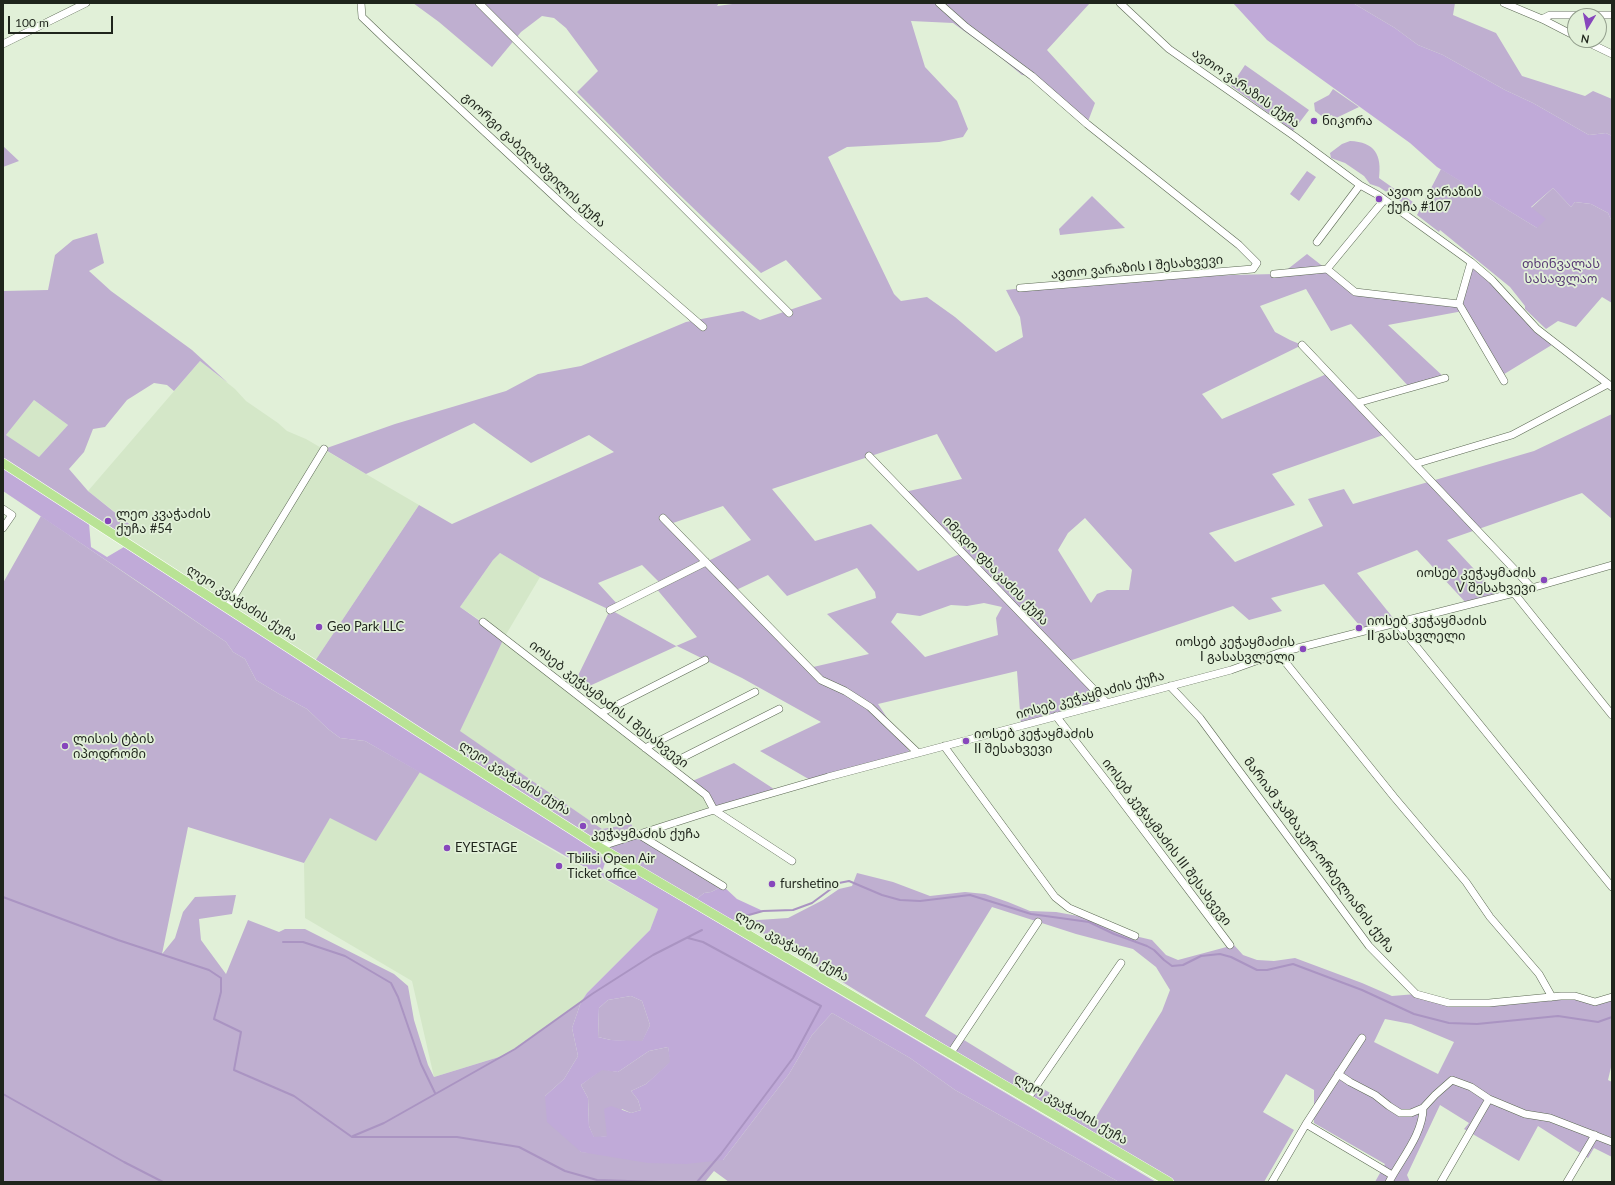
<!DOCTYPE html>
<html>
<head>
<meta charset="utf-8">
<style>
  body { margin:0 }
  #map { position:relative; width:1615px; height:1185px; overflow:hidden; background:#e1f0d8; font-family:Lato,sans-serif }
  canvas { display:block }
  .frame { position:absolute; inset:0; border:4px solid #1f251c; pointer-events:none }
  .north { position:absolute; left:1567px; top:8px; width:40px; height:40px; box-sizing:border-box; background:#e1f0d8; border:1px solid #939f8d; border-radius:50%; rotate:190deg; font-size:11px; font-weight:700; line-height:16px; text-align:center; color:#1f251c }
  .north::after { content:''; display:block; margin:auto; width:14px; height:18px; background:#8747bc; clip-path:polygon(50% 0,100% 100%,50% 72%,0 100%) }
  .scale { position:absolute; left:8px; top:16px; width:105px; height:18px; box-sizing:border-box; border:2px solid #1f251c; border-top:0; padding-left:5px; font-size:12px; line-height:14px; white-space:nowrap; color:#1f251c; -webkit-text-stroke:3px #e1f0d8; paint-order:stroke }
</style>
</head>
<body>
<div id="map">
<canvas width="1615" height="1185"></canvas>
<div class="frame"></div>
<div class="north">N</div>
<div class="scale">100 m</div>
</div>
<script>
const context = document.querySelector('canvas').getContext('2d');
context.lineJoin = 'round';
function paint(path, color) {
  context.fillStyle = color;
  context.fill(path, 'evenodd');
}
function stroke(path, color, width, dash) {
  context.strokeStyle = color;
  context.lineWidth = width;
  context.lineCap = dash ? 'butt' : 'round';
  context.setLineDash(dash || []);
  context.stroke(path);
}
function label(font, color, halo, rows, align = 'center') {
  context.font = font + ' Lato,"Noto Sans Georgian",sans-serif';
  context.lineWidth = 3.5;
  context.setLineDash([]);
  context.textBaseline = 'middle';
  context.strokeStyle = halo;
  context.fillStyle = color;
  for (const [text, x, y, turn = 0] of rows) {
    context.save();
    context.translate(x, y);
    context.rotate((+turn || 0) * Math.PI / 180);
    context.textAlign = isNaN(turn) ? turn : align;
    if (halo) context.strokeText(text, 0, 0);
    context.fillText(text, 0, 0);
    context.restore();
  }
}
paint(new Path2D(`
  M200 361 235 389 246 401 278 423 287 431 306 439 419 505 313 664 123 540 133 526 88 491Z
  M34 400 68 425 39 457 6 435Z
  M500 553 540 577 504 638 706 795 714 810 638 834 631 824 602 829 459 731 504 638 483 622 460 607 493 560Z
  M420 772 571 861 658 909 650 930 587 993 581 1002 515 1049 499 1057 434 1077 412 981 305 918 304 863 330 817 416 776Z`), '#d4e7c8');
paint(new Path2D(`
  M413 3H719L717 6 740 3H1090L1047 50 1095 103 1087 124 1032 76 1022 75 1000 57 953 23 911 21 925 67 957 101 968 129 963 137 939 142 847 147 828 157 894 294 901 301 927 297 955 317 996 352 1023 337 1020 317 1006 290C1095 279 1186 276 1276 274L1284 272 1307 254 1356 292 1459 303 1471 262 1555 343 1501 376 1463 311 1388 325 1445 378 1410 388 1351 324 1331 331 1306 289 1260 306 1275 332 1290 340 1302 345 1202 394 1222 419 1329 373 1386 434 1272 474 1295 505 1209 533 1235 562 1323 526 1308 499 1344 489 1353 504 1534 451 1612 414V519L1582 493 1447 540 1500 597 1468 605 1417 550 1357 573 1398 624 1365 632 1324 584 1271 598 1282 611 1249 620 1233 606 1069 661 1106 702 1021 725 1017 671 878 704 911 754 812 781 760 751 821 722 742 678 677 646 574 693 571 690 610 610 540 577 500 553 493 560 460 607 504 638 460 731 602 829 631 824 638 834 723 886 711 892 704 893 693 902 313 664 419 505 452 524 614 452 589 435 531 463 474 423 366 474 324 449 395 424 506 391 538 374 581 366 686 322 743 311 760 320 822 299 786 260 761 273 663 179 577 92 598 71 566 28 554 18 542 16 521 32 492 67 439 22ZM937 434 962 479 900 493 960 554 918 571 871 524 815 541 772 489ZM723 506 751 540 706 562 670 524ZM1085 518 1132 570 1129 590H1107L1097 594 1091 603 1058 550 1068 533ZM642 565 661 584 655 587 697 637 676 646 611 610 619 606 598 583ZM857 568 875 592 876 598 827 614 869 654 809 668 734 591 768 575 787 596ZM984 603 1002 607 996 618 998 635 925 657 891 622 897 613 920 616 951 605 967 606Z
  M1353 3H1455L1453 15 1496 33 1522 76 1585 96 1593 91 1612 99V136L1606 133 1589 135 1533 103 1505 90 1443 55 1418 45 1395 28Z
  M1245 65 1309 110 1293 131 1231 86Z
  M1333 89 1359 107 1334 119 1332 115 1324 118 1315 111 1314 103 1329 95Z
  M1350 141C1375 142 1382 155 1379 178L1413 202 1409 207 1379 187 1370 184 1364 176 1345 163 1331 158 1330 153 1342 144Z
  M3 146 19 161 3 167Z
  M1441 169 1537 228 1531 208 1553 188 1571 207 1575 202 1591 204 1608 213 1612 222V303L1602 297 1576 327 1558 321 1546 329 1525 309V306L1510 287 1440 230 1439 232 1417 215Z
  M1307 171 1316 177 1299 201 1290 194Z
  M1092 196 1125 228 1060 235 1059 229Z
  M97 233 104 263 89 271 111 291 192 350 228 383 200 361 174 391 167 385 154 383 127 400 105 427 93 429 84 452 69 469 88 491 133 527 123 540 3 463V291L48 290 55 255 73 240ZM34 400 68 425 39 457 6 435Z
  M41 516 226 642 233 652 245 659 256 680 279 694 307 709 328 729 340 738 365 741 420 772 376 841 330 818 304 863 188 827 162 954 175 938 183 912 195 897 236 895 232 914 199 919 201 940 226 974 248 920 279 932 285 929H305L394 974 408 986 414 1020 428 1065 434 1077 499 1057 515 1049 581 1002 572 1028 578 1056 564 1079 545 1096 581 1152 723 1160 789 1074 812 1035 832 1013 910 1058 955 1090 1119 1182H729L714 1171 705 1182H3V583Z
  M734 763 777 791 714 810 706 795 690 782Z
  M857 873 893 882 930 896 965 892 985 894 1008 902 1030 911 1056 912 1089 918 1135 936 1152 940 1166 955 1178 960 1234 945 1243 955 1257 960 1274 961 1295 958 1362 983 1392 996 1416 994 1449 1003 1561 996 1595 1002 1612 997V1063L1608 1080 1612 1082V1157L1594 1148 1588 1158 1538 1126 1519 1161 1464 1129 1469 1123 1440 1105 1407 1175 1410 1182H1375L1385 1164 1314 1123V1090L1286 1074 1263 1112 1294 1130 1264 1182H1176L1028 1096 743 921 788 918 823 900 839 889 852 886ZM992 907 1076 934 1133 949 1156 967 1170 990 1162 1011 1094 1120 925 1016ZM1385 1019 1411 1024 1454 1042 1438 1074 1374 1042Z
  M631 996 642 1001 650 1025 642 1042 611 1040 598 1037 599 1008 608 1000Z
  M668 1047 671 1062 646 1084 631 1091 638 1100 641 1110 631 1113 622 1109 607 1136 594 1138 589 1126 588 1098 581 1085 602 1069 618 1072 649 1051Z`), '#bfafd0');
paint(new Path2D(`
  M1233 3H1353L1395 28 1418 45 1443 55 1505 90 1533 103 1589 135 1606 133 1612 136V222L1608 213 1591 204 1575 202 1571 207 1553 188 1531 207 1546 219 1537 228 1437 167 1410 143 1267 40Z
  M3 467 89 523 91 547 107 557 124 547 598 851 605 863 602 872C621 884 614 870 632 872L1156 1182H1119L955 1090 910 1058 832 1013 812 1035 789 1074 723 1160 686 1164 648 1163 581 1152 547 1122 545 1096 564 1079 578 1056 572 1028 581 1002 587 993 650 930 658 909 365 741 340 738 328 729 307 709 279 694 256 680 245 659 233 652 226 642 146 587 3 491ZM631 996 642 1001 650 1025 642 1041 611 1040 598 1037 599 1008 608 1000ZM668 1047 670 1062 646 1084 631 1091 638 1100 641 1110 631 1113 611 1106 604 1109 607 1136 594 1137 589 1126 588 1098 581 1085 602 1070 618 1072 649 1051Z
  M723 886 737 899 763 911 726 922 693 902 704 893 711 892Z`), '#c0aad8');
stroke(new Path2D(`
  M3 897 118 940 209 970 221 978V992L214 1019 241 1032 234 1070 294 1096 352 1137H457L519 1147 565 1171 597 1180 659 1182
  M738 918 763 911 793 910 812 903 839 883 849 881 882 895 900 900 920 901 970 895 1031 914 1089 922 1114 934 1147 946 1154 950 1164 960 1172 966 1183 965 1201 956 1220 954 1231 957 1257 970H1267L1293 964 1362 990 1414 1014 1449 1023 1477 1024 1558 1016 1598 1022 1612 1017
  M688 938 703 942 821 1006 793 1058 721 1154 697 1182
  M283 942H303L345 956 391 983 398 997 421 1064 435 1093
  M3 1094 124 1162 163 1182
  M353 1136 384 1123 515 1049 592 994 653 955 702 930`), '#aa94c2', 2);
const minor = new Path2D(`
  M361 3 362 17 386 40 574 215 703 327
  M479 3 789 313
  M939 3 966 27 1032 76 1087 124 1239 245 1257 263 1253 269 1020 288
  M1120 3 1169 49 1294 136 1360 185 1378 195 1471 262 1492 280 1537 329 1612 387
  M1504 3 1542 19 1575 36
  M1542 19 1550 15H1612
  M1583 40 1612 54
  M3 44 86 3
  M1317 242 1360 185
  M1471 262 1459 304 1504 381
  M1327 269 1355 292 1459 304
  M1274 274 1327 269 1384 200
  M1302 345 1532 588
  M1357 403 1445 378
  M869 456 1106 702
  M1415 464 1512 435 1608 384
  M3 509 12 515 3 528
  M663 518 821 680 845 691 870 707 918 753
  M1514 593 1612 715
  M227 608 324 449
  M610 610 706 562
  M483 622 706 795 714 810 792 861
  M1398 624 1612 887
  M1278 653 1394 797 1466 882 1490 917 1539 974 1552 997
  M1170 686 1200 718 1369 946 1416 994 1449 1003H1489L1561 996H1575L1595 1002 1612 997
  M601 713 705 660
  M1056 716 1111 787 1230 945
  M944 746 1055 897 1069 908 1135 936
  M645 748 755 692
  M668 765 779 709
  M638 834 723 886
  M599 847 714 810 828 777 1231 670 1278 653 1514 593 1612 565
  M950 1054 1038 922
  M1338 1074 1350 1082 1375 1095 1389 1106 1400 1113H1411L1423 1108 1435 1095 1452 1080 1471 1087 1489 1099 1525 1114 1550 1118 1612 1142
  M1028 1098 1121 963
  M1306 1124 1392 1175
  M1272 1182 1306 1124 1362 1038
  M1389 1182C1401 1159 1423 1134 1423 1108
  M1441 1182 1489 1099
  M1567 1182 1595 1135`);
const major = new Path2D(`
  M3 463 417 731 599 847 1169 1182`);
stroke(minor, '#5b6853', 8);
stroke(major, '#fff', 10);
stroke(minor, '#fff', 7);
stroke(major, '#b9e395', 9);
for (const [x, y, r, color] of [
  [1314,121,4,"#8747bc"],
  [1379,199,4,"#8747bc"],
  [108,521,4,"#8747bc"],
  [1544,580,4,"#8747bc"],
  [319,627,4,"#8747bc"],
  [1359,628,4,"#8747bc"],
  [1303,649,4,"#8747bc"],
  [966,741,4,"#8747bc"],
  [65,746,4,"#8747bc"],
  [583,826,4,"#8747bc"],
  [447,848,4,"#8747bc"],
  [559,866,4,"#8747bc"],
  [772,884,4,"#8747bc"]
]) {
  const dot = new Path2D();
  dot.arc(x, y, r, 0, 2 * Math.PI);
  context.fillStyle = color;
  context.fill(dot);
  stroke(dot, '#e1f0d8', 1.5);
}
label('13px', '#1f251c', '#e1f0d8', [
  ["ავთო ვარაზის ქუჩა",1246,88,35],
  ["გიორგი გაბელაშვილის ქუჩა",534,160,43],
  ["ავთო ვარაზის I შესახვევი",1137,267,-5],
  ["იმედო ფხაკაძის ქუჩა",996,571,46],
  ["ლეო კვაჭაძის ქუჩა",242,603,33],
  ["იოსებ კეჭაყმაძის ქუჩა",1090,695,-15],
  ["იოსებ კეჭაყმაძის I შესახვევი",609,704,38],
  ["ლეო კვაჭაძის ქუჩა",515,778,32],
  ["იოსებ კეჭაყმაძის III შესახვევი",1167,842,53],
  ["მარიამ ჯამბაკურ-ორბელიანის ქუჩა",1319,855,53],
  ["ლეო კვაჭაძის ქუჩა",792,946,30],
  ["ლეო კვაჭაძის ქუჩა",1071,1109,30]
]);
label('13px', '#1f251c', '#e1f0d8', [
  ["ნიკორა",1322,121],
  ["ავთო ვარაზის",1387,192],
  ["ქუჩა #107",1387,207],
  ["ლეო კვაჭაძის",116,514],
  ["ქუჩა #54",116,529],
  ["იოსებ კეჭაყმაძის",1536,573,"right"],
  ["V შესახვევი",1536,588,"right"],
  ["იოსებ კეჭაყმაძის",1367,621],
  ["II გასასვლელი",1367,636],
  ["Geo Park LLC",327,627],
  ["იოსებ კეჭაყმაძის",1295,642,"right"],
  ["I გასასვლელი",1295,657,"right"],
  ["იოსებ კეჭაყმაძის",974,734],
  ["II შესახვევი",974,749],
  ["ლისის ტბის",73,739],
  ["იპოდრომი",73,754],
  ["იოსებ",591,819],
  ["კეჭაყმაძის ქუჩა",591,834],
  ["EYESTAGE",455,848],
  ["Tbilisi Open Air",567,859],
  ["Ticket office",567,874],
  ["furshetino",780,884]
], 'left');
label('13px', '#5a3c76', '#e1f0d8', [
  ["თხინვალას",1561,264],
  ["სასაფლაო",1561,279]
]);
</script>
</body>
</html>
